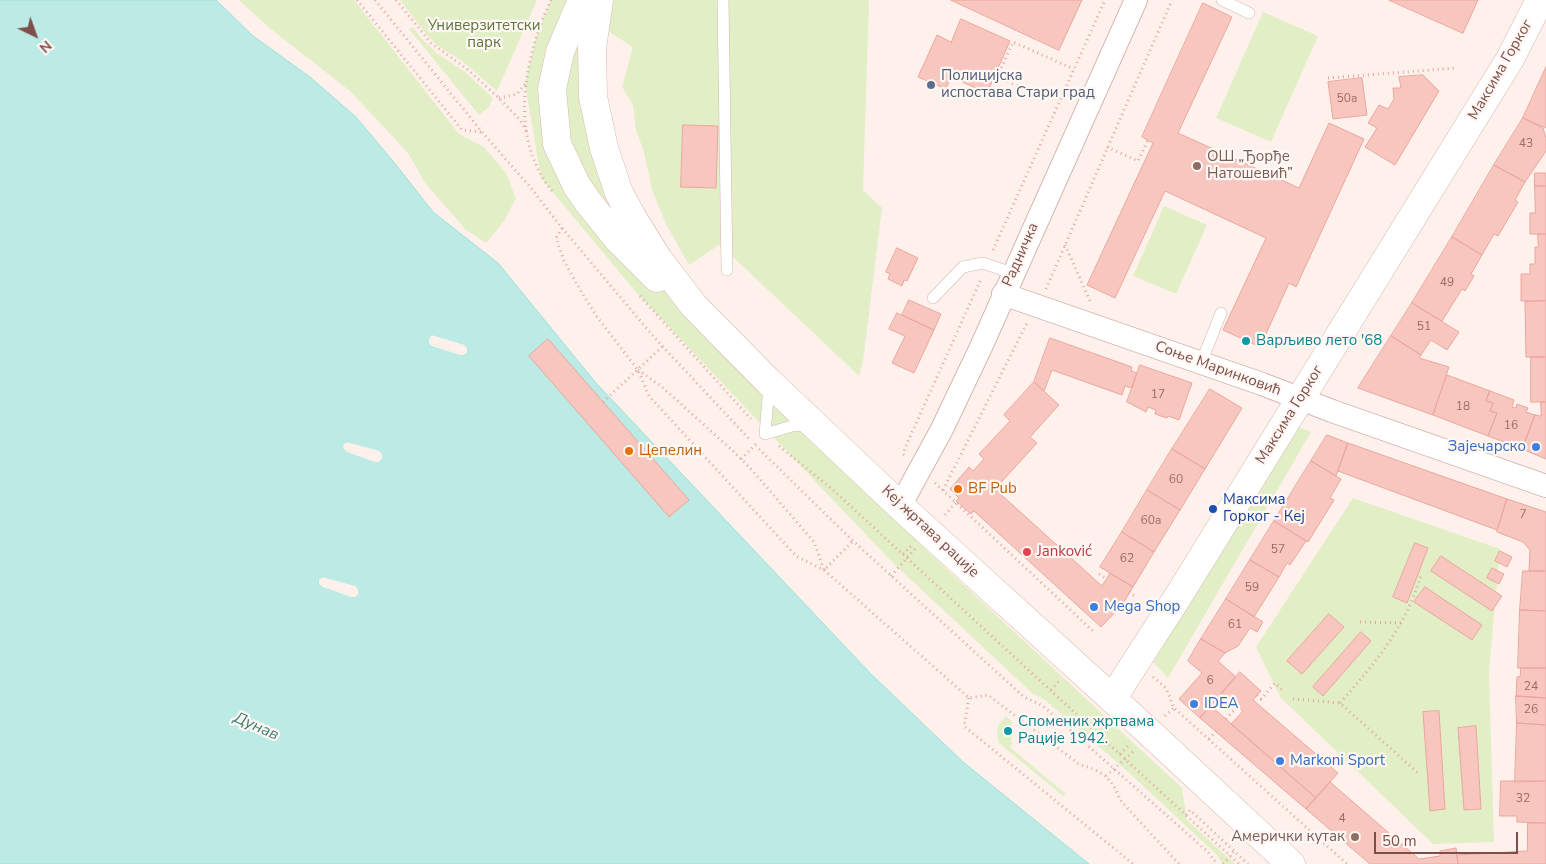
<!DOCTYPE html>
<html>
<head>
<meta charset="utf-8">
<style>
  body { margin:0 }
  #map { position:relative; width:1546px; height:864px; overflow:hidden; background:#fef1eb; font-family:"Nunito Sans",sans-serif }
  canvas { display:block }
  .north { position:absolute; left:10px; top:10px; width:50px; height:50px; -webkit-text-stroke:4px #fff7f3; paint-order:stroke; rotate:138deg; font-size:14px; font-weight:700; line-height:20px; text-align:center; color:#7e4e49 }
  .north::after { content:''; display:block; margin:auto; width:18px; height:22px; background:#7e4e49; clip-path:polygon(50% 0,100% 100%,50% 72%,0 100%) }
  .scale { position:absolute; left:1374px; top:832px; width:144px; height:22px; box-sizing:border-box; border:2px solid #7e4e49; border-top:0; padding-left:6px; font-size:15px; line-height:18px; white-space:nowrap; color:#7e4e49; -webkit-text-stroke:4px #fff7f3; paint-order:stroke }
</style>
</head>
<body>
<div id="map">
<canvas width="1546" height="864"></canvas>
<div class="north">N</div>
<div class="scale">50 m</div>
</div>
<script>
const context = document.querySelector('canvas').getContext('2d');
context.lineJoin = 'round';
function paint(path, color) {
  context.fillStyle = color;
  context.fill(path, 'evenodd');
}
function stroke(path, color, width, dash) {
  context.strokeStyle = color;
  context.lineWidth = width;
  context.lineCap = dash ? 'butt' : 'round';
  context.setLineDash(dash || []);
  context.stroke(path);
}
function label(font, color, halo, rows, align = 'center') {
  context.font = font + ' "Nunito Sans",sans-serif';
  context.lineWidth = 4.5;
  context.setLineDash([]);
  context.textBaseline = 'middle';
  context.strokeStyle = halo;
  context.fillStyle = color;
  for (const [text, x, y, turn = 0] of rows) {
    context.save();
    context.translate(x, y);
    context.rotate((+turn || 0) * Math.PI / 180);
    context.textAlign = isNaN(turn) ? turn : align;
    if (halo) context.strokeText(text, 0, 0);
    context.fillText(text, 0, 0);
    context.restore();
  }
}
paint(new Path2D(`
  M239 0H354L459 134 484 147 506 173 516 198 504 221 486 243 466 230 425 183 408 153 350 91 267 26Z
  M400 0H537L497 91 462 61 437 45 427 35Z
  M551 0H582L552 116 637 264 924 548 1182 788 1187 820 1235 864H1223L1216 854 1125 769 1045 700 1032 693 892 562 776 440 636 292 541 178 525 84 536 37Z
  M614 0H869L863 190 882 208 863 361 859 376 730 254 719 245 689 265 666 224 652 190 644 152 636 130 633 105 622 87 633 47 606 30Z
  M1263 12 1318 36 1271 142 1216 118Z
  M413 27 423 40 438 54 465 72 493 98 489 107 479 115 409 29Z
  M580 28 588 50 639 246 584 176 569 133 565 81Z
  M1164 206 1207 225 1176 294 1133 276Z
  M1298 427 1311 432 1168 678 1153 662Z
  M1353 498 1500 549 1489 672 1494 842 1433 844 1281 698 1256 647Z
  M1006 716 1012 721 1011 742 1013 743 1010 747 1066 794 1063 796 1000 744C994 733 997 725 1006 716Z`), '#e2efc6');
const water = new Path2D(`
  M0 0H216L253 36 310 77 356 117 397 166 433 212 498 263 596 383 870 673 963 762 1089 864H0ZM432 335 467 348 464 355 429 343ZM347 442 382 454 379 462 344 449ZM322 577 358 589 355 597 319 584Z`);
paint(water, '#bcebe5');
stroke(water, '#a1ded7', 1);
paint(new Path2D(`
  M432 335 464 345 467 348V352L464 355H460L432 346 429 343V339ZM433 338 463 347 465 351 460 353 433 344 432 342Z
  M347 442 379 451 382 454V458L379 462H375L347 452 344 449 343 445ZM348 444 378 453 379 457 375 459 348 450 346 448Z
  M322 577 355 586 358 589V594L355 597H351L323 587 319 584V580ZM324 579 353 589 355 593 351 595 324 585 322 583Z`), '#fef1eb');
const building = new Path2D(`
  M951 0H1082L1059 50Z
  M1389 0H1478L1463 33Z
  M1203 3 1232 17 1178 133 1299 188 1329 123 1364 139 1296 287 1289 283 1260 347 1223 330 1266 238 1165 191 1115 298 1087 285 1153 143 1142 137Z
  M961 19 1010 41 987 93 951 77 946 89 918 77 937 35 951 42Z
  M1546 67V128L1523 118Z
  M1423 75 1439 91 1395 165 1365 147 1377 128 1368 123 1379 105 1388 109 1394 99 1393 88H1401L1399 77Z
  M1362 78 1367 115 1333 119 1328 82Z
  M1523 118 1543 128 1546 138V151L1525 182 1494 165Z
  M683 125 718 126 716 188 681 187Z
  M1494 165 1525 182 1515 200 1518 202 1498 236 1494 234 1482 255 1452 237Z
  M1535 173H1546V186H1535Z
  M1535 186H1546V234H1530V213H1535Z
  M1538 234H1546V301H1521V274H1530V264H1535V247H1538Z
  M1452 237 1482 255 1471 274 1474 276 1465 291 1462 289 1442 321 1412 303Z
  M897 248 918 258 907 281 904 280 902 286 888 279 890 274 886 272Z
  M909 300 941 314 934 330 902 315Z
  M1546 301V357H1526L1525 302Z
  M1412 303 1459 332 1447 350 1431 340 1421 355 1391 336Z
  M897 313 934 330 914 373 892 363 905 336 889 329Z
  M1391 336 1421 355 1419 358 1449 367 1433 415 1358 388Z
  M1050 338 1132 367 1131 371 1137 373 1132 388 1125 386 1122 395 1052 370 1044 391 1034 382Z
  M548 339 689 500 669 517 529 356Z
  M1531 357H1546V402H1531Z
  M1140 365 1192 383 1179 420 1168 416 1167 418 1155 414 1156 410 1148 407 1146 412 1127 402Z
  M1447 375 1490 391 1486 401 1493 403 1490 411 1497 413 1488 436 1433 415Z
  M1034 382 1059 405 1030 437 1037 443 995 489 1102 586 1110 573 1133 587 1122 605 1101 627 974 511 971 514 956 501 959 498 950 489 969 467 973 471 984 459 979 454 1010 421 1004 415Z
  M1210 389 1242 408 1205 469 1172 449Z
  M1490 391 1514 400 1512 407 1516 408 1517 404 1528 408 1526 412 1535 415 1522 449 1488 436 1497 413 1490 411 1493 403 1486 401Z
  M1541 402H1546V459L1522 449 1535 415 1541 416Z
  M1327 435 1348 443 1336 476 1311 461Z
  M1348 443 1507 499 1497 530 1338 471Z
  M1172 449 1205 469 1180 510 1147 490Z
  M1311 461 1341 479 1330 498 1334 500 1308 542 1274 521Z
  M1147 490 1180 510 1154 552 1122 532Z
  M1507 499 1546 512V571H1529L1530 550 1523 542 1497 532Z
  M1274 521 1306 541 1290 565 1287 563 1279 577 1250 560Z
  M1122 532 1154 552 1133 587 1100 567Z
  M1415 543 1428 548 1407 603 1393 597Z
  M1500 551 1512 557 1507 567 1495 561Z
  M1441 556 1502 596 1492 611 1431 571Z
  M1250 560 1279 577 1254 617 1226 599Z
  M1492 568 1504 574 1499 584 1487 578Z
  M1523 571H1546V611L1520 610Z
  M1425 587 1482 625 1472 640 1414 602Z
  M1226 599 1263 622 1257 632 1250 628 1238 646 1225 653 1201 639Z
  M1520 610 1546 611V668H1518Z
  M1329 614 1344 627 1302 674 1287 661Z
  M1361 632 1371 641 1323 696 1313 687Z
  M1201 639 1225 653 1218 661 1236 677 1200 718 1179 699 1202 673 1188 661Z
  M1521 668H1546V698L1516 696 1517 677 1520 676Z
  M1240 672 1261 691 1253 700 1338 773 1316 798 1231 724 1243 711 1222 693Z
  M1516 696 1546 698V725L1517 723Z
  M1211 706 1316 798 1306 809 1200 718Z
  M1439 711 1445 809 1430 811 1423 712Z
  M1517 723 1546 725V781L1515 782Z
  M1476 726 1481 809 1464 810 1458 728Z
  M1501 781H1546V823L1517 822V816H1500Z
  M1330 782 1419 859 1440 856V851L1456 848 1458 864H1370L1306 809Z
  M1528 823H1546V864H1458L1457 855 1527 851Z`);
paint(building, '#f7c6bf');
stroke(building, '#eba69e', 1);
const service = new Path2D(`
  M723 0 727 270
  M1222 0 1249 13
  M933 298 963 267 983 263 1012 273
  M1201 363 1221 313
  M769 387 765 434 792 426 810 424`);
const minor = new Path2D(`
  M1003 294 1262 384 1332 411 1546 486
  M900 506 942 429 981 347 1136 0`);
const tertiary = new Path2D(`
  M1112 699 1179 595 1510 59 1540 0`);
const secondary = new Path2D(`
  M582 0 560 52 552 89 557 144 577 186 588 202 617 238 657 278
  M599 0 592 48 593 97 604 148 619 193 632 217 658 259 694 306 769 382 900 506 1150 733 1291 864`);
stroke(service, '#d5b7b0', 12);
stroke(minor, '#d5b7b0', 24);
stroke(tertiary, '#d5b7b0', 29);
stroke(secondary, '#dbb7af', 29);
stroke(new Path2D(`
  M357 0 462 130 481 132
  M375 0 482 132 531 188 562 228 653 336 751 441
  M396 0 431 43 467 69 499 98 520 120 527 132
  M551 0C524 58 508 137 552 191
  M994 75 1027 90
  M997 77 1013 42 1074 69
  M1328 78 1456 68
  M499 98 517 94 525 84
  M1107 147 1138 161 1148 140
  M562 228 556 238 564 261 582 293 597 317 638 370 649 396 796 556 824 570 969 698 988 695 1080 765C1100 769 1114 780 1120 800L1179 864
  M1065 245 1091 303
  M993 250 1105 0
  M1046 289 1172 0
  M640 296 751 419
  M638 370 661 386 733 451 752 470 814 542 824 570 853 541
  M603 402 663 346
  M779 446 832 489 1239 864
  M759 449 853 541 1024 697 1043 706 1208 852 1217 864
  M904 455 903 454 905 448 981 279
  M741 459 756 444
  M935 483 1095 633
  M943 490 1027 323
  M945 515 956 502
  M903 554 911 546
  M1099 574 1107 579
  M891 576 915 549
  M1129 592 1136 597
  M1360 622 1401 623
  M1153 677 1166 688 1174 708 1347 864
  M1051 690 1059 681
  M1257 695 1261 699 1275 683 1282 690
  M969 698 964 726 1133 864
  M1293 699 1340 703 1418 773
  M1340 703C1376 662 1405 628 1421 575
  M1165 716 1174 708
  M1226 719 1238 706
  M1209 739 1216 731
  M1120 754 1130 744
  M1106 776 1135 750
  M1186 815 1190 810 1248 864
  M1223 864 1234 851`), '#dda8a1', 3, [1, 4]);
stroke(service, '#fff', 11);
stroke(minor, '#fff', 22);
stroke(tertiary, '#fff', 28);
stroke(secondary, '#fff', 28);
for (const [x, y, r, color] of [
  [931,85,5,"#5c6f8a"],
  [1197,166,5,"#8d6e63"],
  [1246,341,5,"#0f9aa8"],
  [1536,447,5,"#3f7fe0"],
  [629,451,5,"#e8710a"],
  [958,489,5,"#e8710a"],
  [1213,509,5,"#1a4fb4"],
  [1027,552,5,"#e0444e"],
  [1094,607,5,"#3f7fe0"],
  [1194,704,5,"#3f7fe0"],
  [1008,731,5,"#0f9aa8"],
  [1280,761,5,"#3f7fe0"],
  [1355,837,5,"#8d6e63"]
]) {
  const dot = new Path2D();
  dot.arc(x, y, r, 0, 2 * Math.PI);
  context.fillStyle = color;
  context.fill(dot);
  stroke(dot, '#fff7f3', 2);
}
label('12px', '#9c6c66', null, [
  ["50a",1347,99],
  ["43",1526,144],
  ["49",1447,283],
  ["51",1424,327],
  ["17",1158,395],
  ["18",1463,407],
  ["16",1511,426],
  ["60",1176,480],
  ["7",1523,515],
  ["60a",1151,521],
  ["57",1278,550],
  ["62",1127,559],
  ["59",1252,588],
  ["61",1235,625],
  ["6",1210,681],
  ["24",1531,687],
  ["26",1531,710],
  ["32",1523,799],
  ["4",1342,819]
]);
label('15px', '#5d773b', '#fff7f3', [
  ["Универзитетски",484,26],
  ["парк",484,43]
]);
label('15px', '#7e4e49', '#fff7f3', [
  ["Максима Горког",1501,70,-60],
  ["Радничка",1021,255,-66],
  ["Соње Маринковић",1218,369,20],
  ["Максима Горког",1290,415,-58],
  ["Кеј жртава рације",930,532,43]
]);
label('15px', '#4e5e75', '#fff7f3', [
  ["Полицијска",941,76],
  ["испостава Стари град",941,93]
], 'left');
label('15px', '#785e54', '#fff7f3', [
  ["ОШ „Ђорђе",1207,157],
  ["Натошевић”",1207,174],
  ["Амерички кутак",1345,837,"right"]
], 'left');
label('15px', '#0d838f', '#fff7f3', [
  ["Варљиво лето '68",1256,341],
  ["Споменик жртвама",1018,722],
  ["Рације 1942.",1018,739]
], 'left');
label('15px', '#366cbe', '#fff7f3', [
  ["Зајечарско",1526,447,"right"],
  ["Mega Shop",1104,607],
  ["IDEA",1204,704],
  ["Markoni Sport",1290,761]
], 'left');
label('15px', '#c56008', '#fff7f3', [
  ["Цепелин",639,451],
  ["BF Pub",968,489]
], 'left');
label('15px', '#164399', '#fff7f3', [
  ["Максима",1223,500],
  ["Горког - Кеј",1223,517]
], 'left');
label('15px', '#be3a42', '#fff7f3', [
  ["Janković",1037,552]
], 'left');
label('italic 16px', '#387c74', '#fff7f3', [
  ["Дунав",256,727,24]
]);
</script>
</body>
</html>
